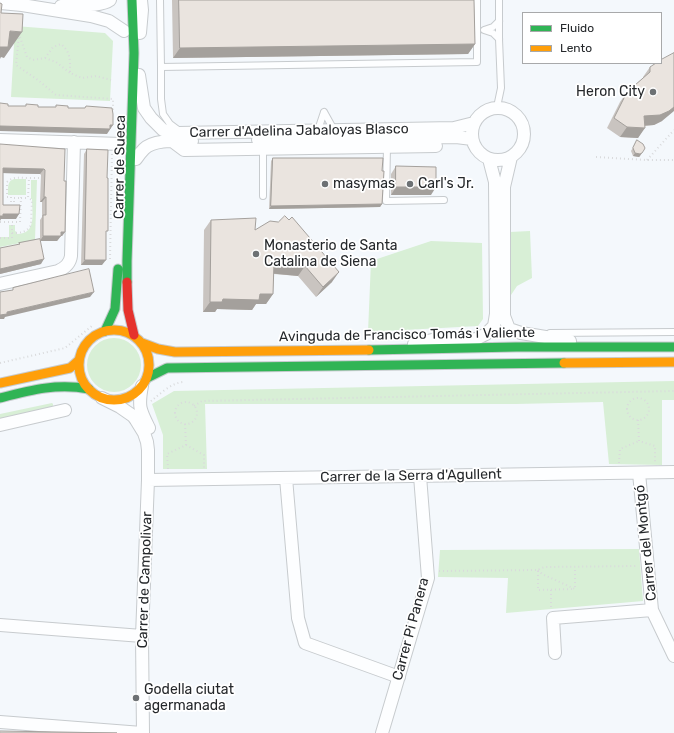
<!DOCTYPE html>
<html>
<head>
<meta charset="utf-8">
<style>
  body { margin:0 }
  #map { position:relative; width:674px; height:733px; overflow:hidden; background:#f4f8fc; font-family:Rubik,sans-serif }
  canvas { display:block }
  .legend { position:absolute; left:522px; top:12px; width:140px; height:52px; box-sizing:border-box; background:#fff; border:1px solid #a8a9aa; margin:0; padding:5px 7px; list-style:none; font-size:12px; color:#25282b }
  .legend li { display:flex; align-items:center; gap:8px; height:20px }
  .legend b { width:20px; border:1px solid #a8a9aa }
</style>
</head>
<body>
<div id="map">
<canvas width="674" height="733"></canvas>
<ul class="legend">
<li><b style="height:5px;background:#30b455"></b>Fluido</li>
<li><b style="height:5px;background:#ff9f0a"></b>Lento</li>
</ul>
</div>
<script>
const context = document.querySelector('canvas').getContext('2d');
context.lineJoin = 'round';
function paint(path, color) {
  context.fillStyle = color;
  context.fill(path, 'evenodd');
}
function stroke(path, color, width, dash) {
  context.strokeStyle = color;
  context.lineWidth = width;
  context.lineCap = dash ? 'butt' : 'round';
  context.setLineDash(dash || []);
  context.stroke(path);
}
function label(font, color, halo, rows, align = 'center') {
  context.font = font + ' Rubik,sans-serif';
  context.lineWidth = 3.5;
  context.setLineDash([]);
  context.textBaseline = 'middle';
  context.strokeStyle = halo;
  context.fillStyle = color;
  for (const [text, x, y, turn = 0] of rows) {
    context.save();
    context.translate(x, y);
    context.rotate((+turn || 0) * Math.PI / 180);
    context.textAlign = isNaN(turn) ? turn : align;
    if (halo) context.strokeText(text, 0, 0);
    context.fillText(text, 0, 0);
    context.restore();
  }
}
paint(new Path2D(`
  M15 26 105 33 113 41 110 101 11 97Z
  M14 179H26V195H8C8 188 7 181 14 179Z
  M31 180H37L35 240 0 247V237H9V225H15V231L17 232V234C37 234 32 213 32 199H31Z
  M530 231 532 278 517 286 509 298 510 232Z
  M431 241 482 243 483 319 478 326 368 332 371 261Z
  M87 365a27 27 0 1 1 54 0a27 27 0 1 1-54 0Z
  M674 381V400H662V465L609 464 603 402 516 404H205L207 469H163V435L152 404 174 391Z
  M52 403 53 404V406L49 408 0 419V414Z
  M639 549 643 601 506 613 508 578 438 577 440 550Z`), '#d8efd6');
const lane = new Path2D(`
  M160 0 161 67V99L163 114 170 124 178 130
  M499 39 493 33 484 30 493 27 499 21
  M161 67 477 62V0
  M497 107 501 88 499 39V0
  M324 112 334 130
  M318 130 324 112
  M387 146 386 201 444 200
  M263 149V196
  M550 333 674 332`);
const street = new Path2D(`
  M0 3 22 5 91 16 109 21 124 31
  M61 6C73 5 101 7 110 0
  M140 33 142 10 141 0
  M139 75 144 108 151 118 163 130 178 133 454 128 474 123
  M472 134a26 26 0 1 1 52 0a26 26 0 1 1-52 0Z
  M0 140 121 144
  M258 140 456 137 472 139
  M172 141 184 150 436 146
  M511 157 504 187V316L509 329 521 333 570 341
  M136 159C138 156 141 152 144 149 154 139 178 141 192 141
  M0 284 58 271C65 268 70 264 71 256L74 142
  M414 344 432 340 476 339 486 334 494 326 496 314 495 182 489 159
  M142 386C138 407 140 410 149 428
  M102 398 120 407 133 416 136 420 144 433 147 442 148 450V480L142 636 143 733
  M0 425 65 410
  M639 473 652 610 674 656
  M286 478 298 618 305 643 399 677
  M148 480 674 472
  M0 625 142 636
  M555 653 553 618 652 610
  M0 722 142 733
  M382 733 428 578 420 476`);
const fast = new Path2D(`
  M127 282V261L134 53 132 0
  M105 331 115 309 118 269
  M369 350 516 347H674
  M147 378 167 368 564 363
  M0 398C31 390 57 383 89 389`);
const slow = new Path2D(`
  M79 365a35 35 0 1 1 70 0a35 35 0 1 1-70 0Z
  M142 343 158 349 175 352 369 350
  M564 363 674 362
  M0 383 70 368 79 360`);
const jam = new Path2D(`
  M127 282 128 310 134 335`);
stroke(lane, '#c7cbce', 8);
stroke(street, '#c7cbce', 14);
stroke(fast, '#c7cbce', 11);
stroke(slow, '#c7cbce', 11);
stroke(jam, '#c7cbce', 11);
stroke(new Path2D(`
  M19 34 16 65 38 80 56 95 113 99V111
  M20 37 27 57 33 60 45 58 53 47 61 44C71 53 70 59 70 73L82 78 96 76 111 80
  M45 58 56 62 70 73
  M596 157 647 160H674
  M647 160 674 130
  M11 206V197H7V182C13 176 21 178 29 178
  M14 206V198H21
  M0 222H20L21 198H28L29 178H43
  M12 233C20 233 26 233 31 225L32 200 28 198
  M0 238H12V225
  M110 259 112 153
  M0 363 65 348 93 325
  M627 409a11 11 0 1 1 22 0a11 11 0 1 1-22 0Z
  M151 401C160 394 171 383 183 382
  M175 413a11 11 0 1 1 22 0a11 11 0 1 1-22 0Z
  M194 406 202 401 674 391
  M638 420 639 441 655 446V463
  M186 445 204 455V469
  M619 463 620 449 639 441
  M168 469 167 454 186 445 185 424
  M538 570 542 574 575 589V567
  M439 571 538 570 541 568 545 567 637 566
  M538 571V590L573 589
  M551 590V608`), '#d9dadc', 2, [1, 3]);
stroke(lane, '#fdfeff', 6);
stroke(street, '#fdfeff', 12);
stroke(fast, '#30b455', 9);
stroke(slow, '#ff9f0a', 9);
stroke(jam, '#e5322d', 9);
paint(new Path2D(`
  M172 0H474L475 44 468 54 173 58Z
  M650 67 662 121 654 125 645 126 638 138 620 137 607 128 620 102 627 92 643 78V77Z
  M637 140 640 156 639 157 633 156 631 151Z
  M0 144 64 181 65 232 62 236H61L57 241H40L41 264 0 274V248L18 245 19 243 40 239V220L42 217V202H40L41 175 40 174 3 173V205L16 219H1Z
  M87 149 107 178 106 233 102 265H81L84 154Z
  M273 158 382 171V204L380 207 269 209 271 161Z
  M396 166 431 195H391V174Z
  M211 220 255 230 332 282 316 297 298 276 274 274 273 294 266 304H256L252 310 217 309 215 312H203L204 230Z`), '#c9c4c0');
paint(new Path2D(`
  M10 31 22 32 4 58 1 57 0 59V44Z
  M475 44 468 54 173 58 180 48Z
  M674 107V111L662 121 654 125 637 126 644 116Z
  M110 125H113L107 134 0 131V126Z
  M627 127 645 128 638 138 620 137Z
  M635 153H642L640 156 639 157 633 156Z
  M3 168 44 169 40 174 0 173Z
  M396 187H436L431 195H391Z
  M44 197H46L42 202H40Z
  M382 204 380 207 269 209 271 206Z
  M3 214H19L16 219H1L0 221V216Z
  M61 232H65L62 236H61L57 241H40L43 236Z
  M44 259 41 264 0 274V269Z
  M85 260H106L102 265H81Z
  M274 263 305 266 298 276 267 273Z
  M339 272 332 282 316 297 323 287Z
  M94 292 90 297 5 317 4 319H0V315L7 312Z
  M260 294H273L266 304H256L252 310 217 309 215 312H203L210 302 223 299Z`), '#a4a09c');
const building = new Path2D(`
  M179 0H474L475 44 180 48Z
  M0 3 2 4 1 13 23 14 22 32 10 31 8 47H0Z
  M674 53V107L669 111 660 115 644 116 645 128 627 127 614 118 627 92 650 72V67L656 63H661V60Z
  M0 103 8 104V106H26V104L38 105V107H56V105L68 106V108H85L86 106 112 108 113 114V125H110V129L0 126Z
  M637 140 643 144 645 148 644 150 642 153 640 154 635 153 633 148Z
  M0 144 65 149 64 181H66L65 232H61V236H43V215H46V197H44L45 170 44 169 3 168V205H20L19 214H3V216H0Z
  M87 149 108 150 107 178H108V231H106V260H85Z
  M273 158H383L382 171H384L382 204 271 206Z
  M396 166 436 167V187H396Z
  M285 216 289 220 292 217 339 272 323 287 305 266 274 263 273 294H260L259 300 223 299 222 302H210L211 220 256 218 255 230 270 221 278 222Z
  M40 239 44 259 0 269V248L20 244 19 243Z
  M89 269 94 292 7 312V314L0 315V292L13 290V288Z
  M0 731 117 733H0Z`);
paint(building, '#eae4df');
stroke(building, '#a4a09c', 1);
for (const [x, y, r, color] of [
  [653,92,4,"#6d7174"],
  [325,184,4,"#6d7174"],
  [410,184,4,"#6d7174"],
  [256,254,4,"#6d7174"],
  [136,698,4,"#6d7174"]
]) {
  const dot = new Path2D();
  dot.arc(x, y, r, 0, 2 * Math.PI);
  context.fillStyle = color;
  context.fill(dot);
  stroke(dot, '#fff', 1.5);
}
label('14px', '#25282b', '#fff', [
  ["Heron City",645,92,"right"],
  ["masymas",333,184],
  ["Carl's Jr.",418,184],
  ["Monasterio de Santa",264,246],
  ["Catalina de Siena",264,262],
  ["Godella ciutat",144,690],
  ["agermanada",144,706]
], 'left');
label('14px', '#25282b', '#fff', [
  ["Carrer d'Adelina Jabaloyas Blasco",299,131,-1],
  ["Carrer de Sueca",120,167,-89],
  ["Avinguda de Francisco Tomás i Valiente",407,335,-1],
  ["Carrer de la Serra d'Agullent",411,476,-1],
  ["Carrer del Montgó",646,543,-96],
  ["Carrer de Campolivar",145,580,-88],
  ["Carrer Pi Panera",411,629,-75]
]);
</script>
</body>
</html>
